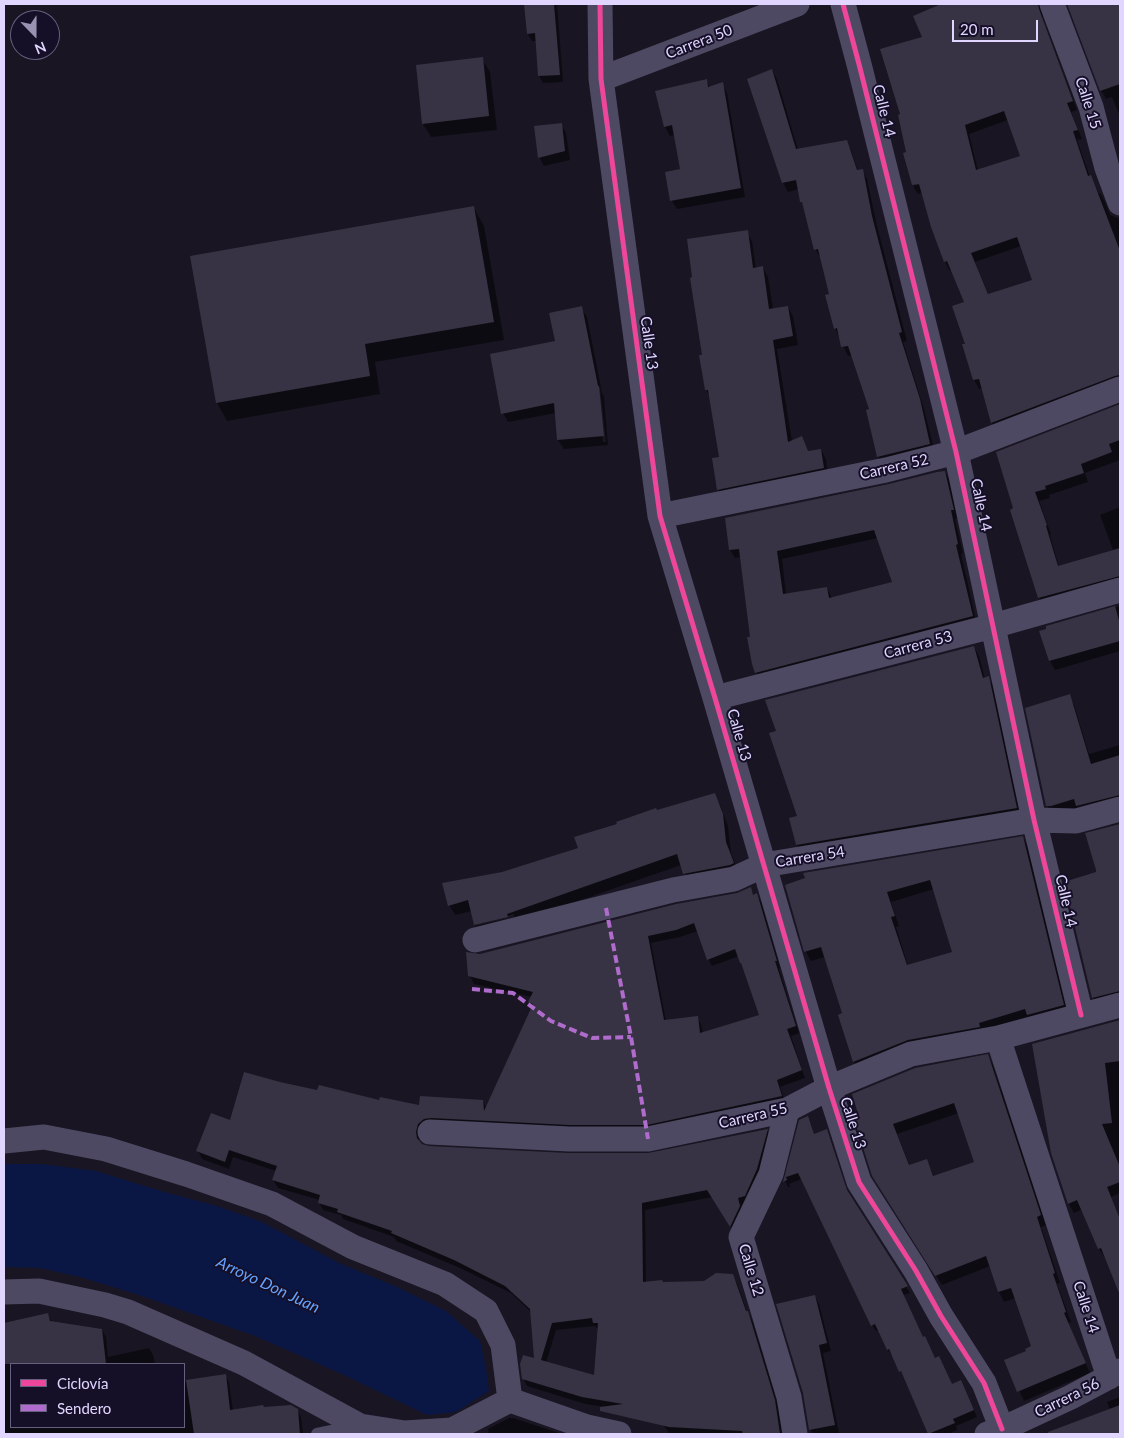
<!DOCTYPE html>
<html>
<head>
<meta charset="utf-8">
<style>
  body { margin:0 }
  #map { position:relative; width:1124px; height:1438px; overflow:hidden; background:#191522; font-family:Lato,sans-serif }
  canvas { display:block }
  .frame { position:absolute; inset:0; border:5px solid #e0d6ff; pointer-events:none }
  .legend { position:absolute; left:10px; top:1363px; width:175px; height:65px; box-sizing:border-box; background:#160f28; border:1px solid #675f7e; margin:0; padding:6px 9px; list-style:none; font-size:15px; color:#e0d6ff }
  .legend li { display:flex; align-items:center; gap:10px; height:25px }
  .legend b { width:25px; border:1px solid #675f7e }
  .north { position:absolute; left:10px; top:10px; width:50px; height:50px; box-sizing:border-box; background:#160f28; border:1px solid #675f7e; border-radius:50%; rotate:158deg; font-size:14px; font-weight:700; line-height:20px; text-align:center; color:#e0d6ff }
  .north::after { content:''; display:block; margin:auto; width:18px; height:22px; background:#9a92b2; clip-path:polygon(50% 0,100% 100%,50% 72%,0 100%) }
  .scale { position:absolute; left:952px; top:20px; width:86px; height:22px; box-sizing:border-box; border:2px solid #e0d6ff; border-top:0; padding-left:6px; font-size:15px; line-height:18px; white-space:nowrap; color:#e0d6ff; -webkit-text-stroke:4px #160f28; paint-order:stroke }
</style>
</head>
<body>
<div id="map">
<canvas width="1124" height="1438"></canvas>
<div class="frame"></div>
<ul class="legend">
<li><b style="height:6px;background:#ed469a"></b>Ciclovía</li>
<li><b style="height:6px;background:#b06ccc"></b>Sendero</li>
</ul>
<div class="north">N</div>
<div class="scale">20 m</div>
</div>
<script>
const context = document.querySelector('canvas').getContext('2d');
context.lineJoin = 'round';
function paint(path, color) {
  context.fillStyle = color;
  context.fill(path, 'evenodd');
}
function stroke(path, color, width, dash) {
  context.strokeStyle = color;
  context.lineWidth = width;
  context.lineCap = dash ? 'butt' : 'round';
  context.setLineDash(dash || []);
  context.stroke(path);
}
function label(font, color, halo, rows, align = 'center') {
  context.font = font + ' Lato,sans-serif';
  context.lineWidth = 4;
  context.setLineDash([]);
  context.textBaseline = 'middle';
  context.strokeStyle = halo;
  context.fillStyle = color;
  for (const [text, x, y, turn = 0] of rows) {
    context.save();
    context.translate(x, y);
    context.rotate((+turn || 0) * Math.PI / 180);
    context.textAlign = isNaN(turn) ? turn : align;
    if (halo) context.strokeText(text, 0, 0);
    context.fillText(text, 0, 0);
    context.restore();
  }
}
paint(new Path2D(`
  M4 1164H42L96 1171 161 1191 217 1206 262 1222 339 1263 395 1286 446 1311 480 1341 486 1369 489 1391 456 1412 427 1415 344 1375 255 1336 139 1295 80 1277 40 1268 4 1267Z`), '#0a1745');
paint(new Path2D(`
  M525 4H557L563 82 543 83 539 76 537 41H532L528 34Z
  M944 4H1046L1042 11 1043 19 1077 110 1071 112 1082 139 1077 140 1090 177H1091L1099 194 1100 193 1105 202 1110 215 1117 218H1120V384L997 431 992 423 983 388 979 389 974 380 964 345 966 344 965 303 952 270 950 271 945 262 923 192 918 194 913 186 925 183 913 184V186V185L902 115 923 38 914 17ZM1008 120 1022 157 978 171 969 134ZM1021 246 1034 281 989 295 975 262Z
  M1069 4H1120V116L1112 97 1106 99 1101 90Z
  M482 59 490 72 497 130 431 137 423 124Z
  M772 70 777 79 798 150 846 141 851 150 858 171 862 170 867 179 877 226 907 341 903 342 924 409 935 453 883 466 878 457 870 410 853 355 848 356 835 328 830 295 821 258 815 249 799 189 788 192 783 183Z
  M706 80 710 88 722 84 727 93 745 197 677 209 671 200 681 170 675 135 670 136 665 127Z
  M561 124 566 133 570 160 544 166 539 157Z
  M474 208 484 226 504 340 375 362 380 394 227 421 217 403Z
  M747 232 752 241 756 269 763 268 768 277 773 309 788 307 793 316 798 345 777 349 792 442 808 452 821 450 826 459 828 477 724 498 718 489 720 458 711 399 706 390 704 356Z
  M581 308 587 317 602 393 604 397 608 445 564 449 558 440 556 413 508 422 503 413ZM598 386 600 388 606 442H603Z
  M1120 406V460L1085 473 1088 482 1049 495 1050 498 1039 501 1051 534 1050 535 1059 567 1113 550 1100 515 1120 507V585L1044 607 1039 598 1011 510 1015 509 998 453Z
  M945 472 950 481 958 518 955 519 963 553 961 554 977 625 761 681 756 672 741 557 735 558 730 550 889 485ZM878 538 894 583 832 598 827 588 786 594 782 559Z
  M1120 606V651L1055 670 1050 661 1041 632 1048 630 1047 627Z
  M974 647 979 656 985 679 988 678 993 686 1021 817 802 853 797 845 799 817 778 732Z
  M1069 696 1074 705 1089 754 1120 745V804L1052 814 1047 805Z
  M714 794 720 805 728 826 731 853 739 874 690 883 681 865 481 935 475 925 472 911 455 915 449 905 502 873 579 849 657 812ZM514 914V917L476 926V924Z
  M1120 825V1001L1098 1007 1093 997 1097 873 1086 834Z
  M1023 838 1028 847 1068 1015 860 1071 854 1062 839 1015 843 1014 825 957 811 961 806 952 786 885ZM934 889 953 953 908 966 896 927 899 926 891 902Z
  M750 889 754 896 757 895 761 902 780 968 779 969 799 1033 791 1036 805 1078 780 1087 786 1104 651 1132 422 1131 419 1140 420 1143 429 1148 568 1155H648L767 1130 771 1137 749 1203 742 1205 743 1214 734 1233 713 1197 645 1210 646 1283 704 1282 732 1275 737 1283 747 1312 752 1320 779 1409 783 1434 669 1433 664 1426 665 1398 642 1413 585 1404 527 1386 523 1378 536 1360 531 1312 511 1293 460 1268 396 1241 394 1237 343 1219 341 1215 323 1210 319 1202 320 1200 278 1188 273 1180 276 1171 233 1157 229 1169 202 1159 198 1151 231 1122 279 1084 380 1101 420 1107 483 1102 487 1109 533 1008 530 1002 532 997 474 984 470 976 480 955 737 894ZM698 931 708 959 712 966 739 956 746 971 761 1016 703 1034 701 1024 697 1017 666 1021 651 943 680 937ZM595 1326 598 1330 595 1377 546 1363 556 1330Z
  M1120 1021V1193L1111 1197 1120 1219V1292L1106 1257 1105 1258 1099 1249 1083 1209 1074 1213 1069 1204 1033 1045Z
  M988 1056 993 1066 1046 1225 1041 1227 1060 1283 1057 1284 1071 1322 1068 1323 1090 1373 1024 1401 1005 1361 1027 1351 1033 1347 1016 1298 1004 1302 999 1292 990 1266 942 1285 879 1186 856 1120ZM959 1113 976 1162 934 1176 926 1160 910 1166 897 1134Z
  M800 1121 811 1124 814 1135 826 1130 830 1137 849 1196 910 1293 903 1295 923 1338 952 1385 964 1388 977 1417 956 1426 957 1430 948 1434H929L905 1377 900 1371 893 1355 892 1356 888 1350 879 1330 876 1331 872 1325 802 1179 789 1184 790 1187H788L785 1181Z
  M815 1296 819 1304 831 1351 823 1353 839 1433 834 1434H813L810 1429Z
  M48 1315 52 1322 102 1330 106 1337 108 1357 149 1348 153 1355 155 1364H11V1427H184V1382L225 1376 229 1382 233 1411 264 1409 297 1410 301 1417 303 1434H4V1324Z
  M1120 1397V1434H1061L1085 1425 1110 1410 1107 1402Z
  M509 1418H513L562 1434H489L488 1429Z`), '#0007');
paint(new Path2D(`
  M524 4H554L560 75 538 76 535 33 527 34Z
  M941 4H1038L1039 9 1073 101 1067 103 1078 130 1073 131 1088 176 1091 175 1120 251V375L1115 376 991 423 979 379 973 380 962 344H965L952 306 964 302 947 261 944 262 931 227 919 184 912 185 903 153 906 152 898 115 900 114 880 49 922 37 913 16ZM1004 111 1020 156 976 170 965 125ZM1017 237 1032 280 988 294 971 253Z
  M1067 4H1120V84L1100 91Z
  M483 57 489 116 422 124 416 65Z
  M772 69 796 149 847 140 857 170 863 169 872 216 902 332 899 333 920 399 930 444 877 457 866 410 869 409 848 346 841 347 837 328 834 329 825 295 829 294 818 249 814 250 802 202H800L796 180 782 183 747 79Z
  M707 79 708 87 723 82 741 188 670 201 665 172 680 169 672 125 664 127 655 91Z
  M562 123 565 151 538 158 534 126Z
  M474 206 494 322 365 344 370 376 216 403 190 256Z
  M748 230 753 268 763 266 769 309 788 306 793 336 773 340 788 442 802 436 808 451 821 449 824 468 717 490 712 458 719 457 708 390H705L699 355H702L690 278 692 277 687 239Z
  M582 306 598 386H599L604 436 557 440 554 403 501 414 490 354 555 341 549 313Z
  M1120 404V440L1109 444 1112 452 1081 464 1084 473 1045 486 1046 489 1035 492 1047 525 1046 526 1058 566 1120 548V576L1038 598 1010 510 1013 508 996 452Z
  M945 471 954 510H951L958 544 956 545 973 616 755 673 752 664 747 637H750L739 549 729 550 725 518 889 484 937 472ZM874 530 892 582 829 598 827 587 783 594 777 551Z
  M1115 606 1120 624V641L1049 661 1039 631 1046 629V626Z
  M974 646 983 678 989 676 1017 808 796 845 789 818 797 816 769 733 776 731 765 700Z
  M1070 694 1091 764 1120 755V795L1076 806 1074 799 1051 806H1046L1025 708Z
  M715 793 723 814 726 842 734 863 730 865 683 874 677 854 507 914 508 917 474 925 468 900 448 906 442 883 502 872 578 848 574 837 617 824 616 822 656 808 657 810Z
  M1120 824V991L1092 998 1064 882 1096 872V870L1085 833Z
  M1023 836 1064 1005 1027 1015 1025 1009 979 1023 980 1027 908 1040 853 1062 838 1015 842 1013 821 947 804 952 785 885 805 878 803 873ZM930 880 952 952 907 965 891 917 895 916 887 892Z
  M751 887 753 895 757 893 777 961H775L796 1026 787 1029 802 1070 777 1080 782 1096 647 1125H569L431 1118 424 1119 418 1124 416 1132 417 1138 422 1144 429 1146 568 1153H648L768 1129 757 1169 745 1196 738 1198 740 1206 730 1227 707 1190 642 1203 643 1282 662 1280 663 1282 704 1281 716 1273 733 1274 746 1311H748L775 1400 780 1434H743L742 1431 669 1427 600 1411V1407L623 1404 582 1397 522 1379 520 1364 523 1355 534 1358 530 1309 505 1286 454 1260 391 1233 392 1231 337 1212 338 1209 318 1203 320 1195 272 1180 277 1166 229 1150 225 1162 196 1151 211 1113 230 1120 244 1072 280 1082 317 1090 319 1085 379 1100 380 1097 419 1105 420 1096 483 1100 484 1111 533 1004 528 1002 533 992 468 976 466 952 480 954 676 904 737 893ZM694 923 707 960 735 949 740 963H741L759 1015 700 1033 698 1016 664 1020 648 936 676 930ZM592 1318 593 1323H598L594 1375 541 1360 552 1323Z
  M1120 1020V1061L1105 1063 1112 1123 1102 1124 1120 1167V1182L1107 1187 1120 1219 1119 1293 1101 1248 1098 1249 1077 1200 1068 1204 1051 1153 1032 1044Z
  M988 1054 1041 1215 1037 1217 1055 1273 1053 1274 1066 1312 1064 1313 1086 1363 1017 1392 1004 1360 1026 1351 1025 1349 1031 1346 1011 1288 998 1292 986 1256 935 1276 872 1176 854 1119 859 1117 852 1094 915 1068ZM954 1103 974 1162 933 1176 927 1159 909 1165 893 1124Z
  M808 1116 814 1134 827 1129 847 1190 908 1286 901 1289 923 1337 925 1336 935 1358 939 1356 952 1384 961 1380 974 1410 953 1419 955 1423 928 1434 901 1371 899 1372 889 1349 887 1350 875 1324 871 1326 798 1173 786 1177 787 1180 783 1182 799 1120Z
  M815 1295 827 1343 819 1345 835 1425 809 1430 803 1393 776 1304Z
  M48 1313 50 1321 102 1329 106 1364H4V1323Z
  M226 1374 230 1410 263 1405 264 1407 291 1405 298 1409 300 1434H194L186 1380Z
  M1120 1405V1434H1048V1432Z`), '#383344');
stroke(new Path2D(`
  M317 1434 356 1426`), '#4e4963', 12);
stroke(new Path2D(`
  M600 4 601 79 660 516 715 698 829 1088 859 1182 916 1271 941 1316 984 1383 1002 1429
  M843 4 860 68 956 452 1034 820 1081 1015
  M1052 4 1091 107 1107 168 1120 203
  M601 79 797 4
  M660 516 886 470 956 452 1120 389
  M715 698 993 626 1120 590
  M475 940 673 890 734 879 764 865 1034 820 1076 821 1120 809
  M998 1038 1109 1377
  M787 1110 771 1174 741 1237 789 1397 795 1434
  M430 1132 569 1139H648L787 1110 829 1088 911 1054 998 1038 1120 1005
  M4 1141 44 1137 106 1149 186 1174 272 1204 353 1247 445 1284 486 1311 503 1345 510 1400
  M4 1292 39 1291 105 1305 128 1312 244 1363 360 1426 405 1433 452 1430 510 1400
  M510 1400 587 1427 619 1434
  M987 1434 1002 1429 1071 1397 1120 1371`), '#4e4963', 25);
stroke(new Path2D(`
  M606 908 631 1037 648 1139
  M472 989 513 993 551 1021 592 1038 631 1037`), '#b06ccc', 4, [8, 4]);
stroke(new Path2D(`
  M600 4 601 79 660 516 715 698 829 1088 859 1182 916 1271 941 1316 984 1383 1002 1429
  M843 4 860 68 956 452 1034 820 1081 1015`), '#ed469a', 5);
label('15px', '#e0d6ff', '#160f28', [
  ["Carrera 50",699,42,-21],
  ["Calle 15",1088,103,72],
  ["Calle 14",884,111,76],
  ["Calle 13",649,343,82],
  ["Carrera 52",894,467,-13],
  ["Calle 14",981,505,78],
  ["Carrera 53",918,645,-15],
  ["Calle 13",739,735,74],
  ["Carrera 54",810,857,-9],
  ["Calle 14",1066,901,77],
  ["Carrera 55",753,1116,-13],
  ["Calle 13",853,1123,72],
  ["Calle 12",751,1270,73],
  ["Calle 14",1086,1307,72],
  ["Carrera 56",1067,1398,-26]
]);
label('italic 16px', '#64a3ff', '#160f28', [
  ["Arroyo Don Juan",268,1285,25]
]);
</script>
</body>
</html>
